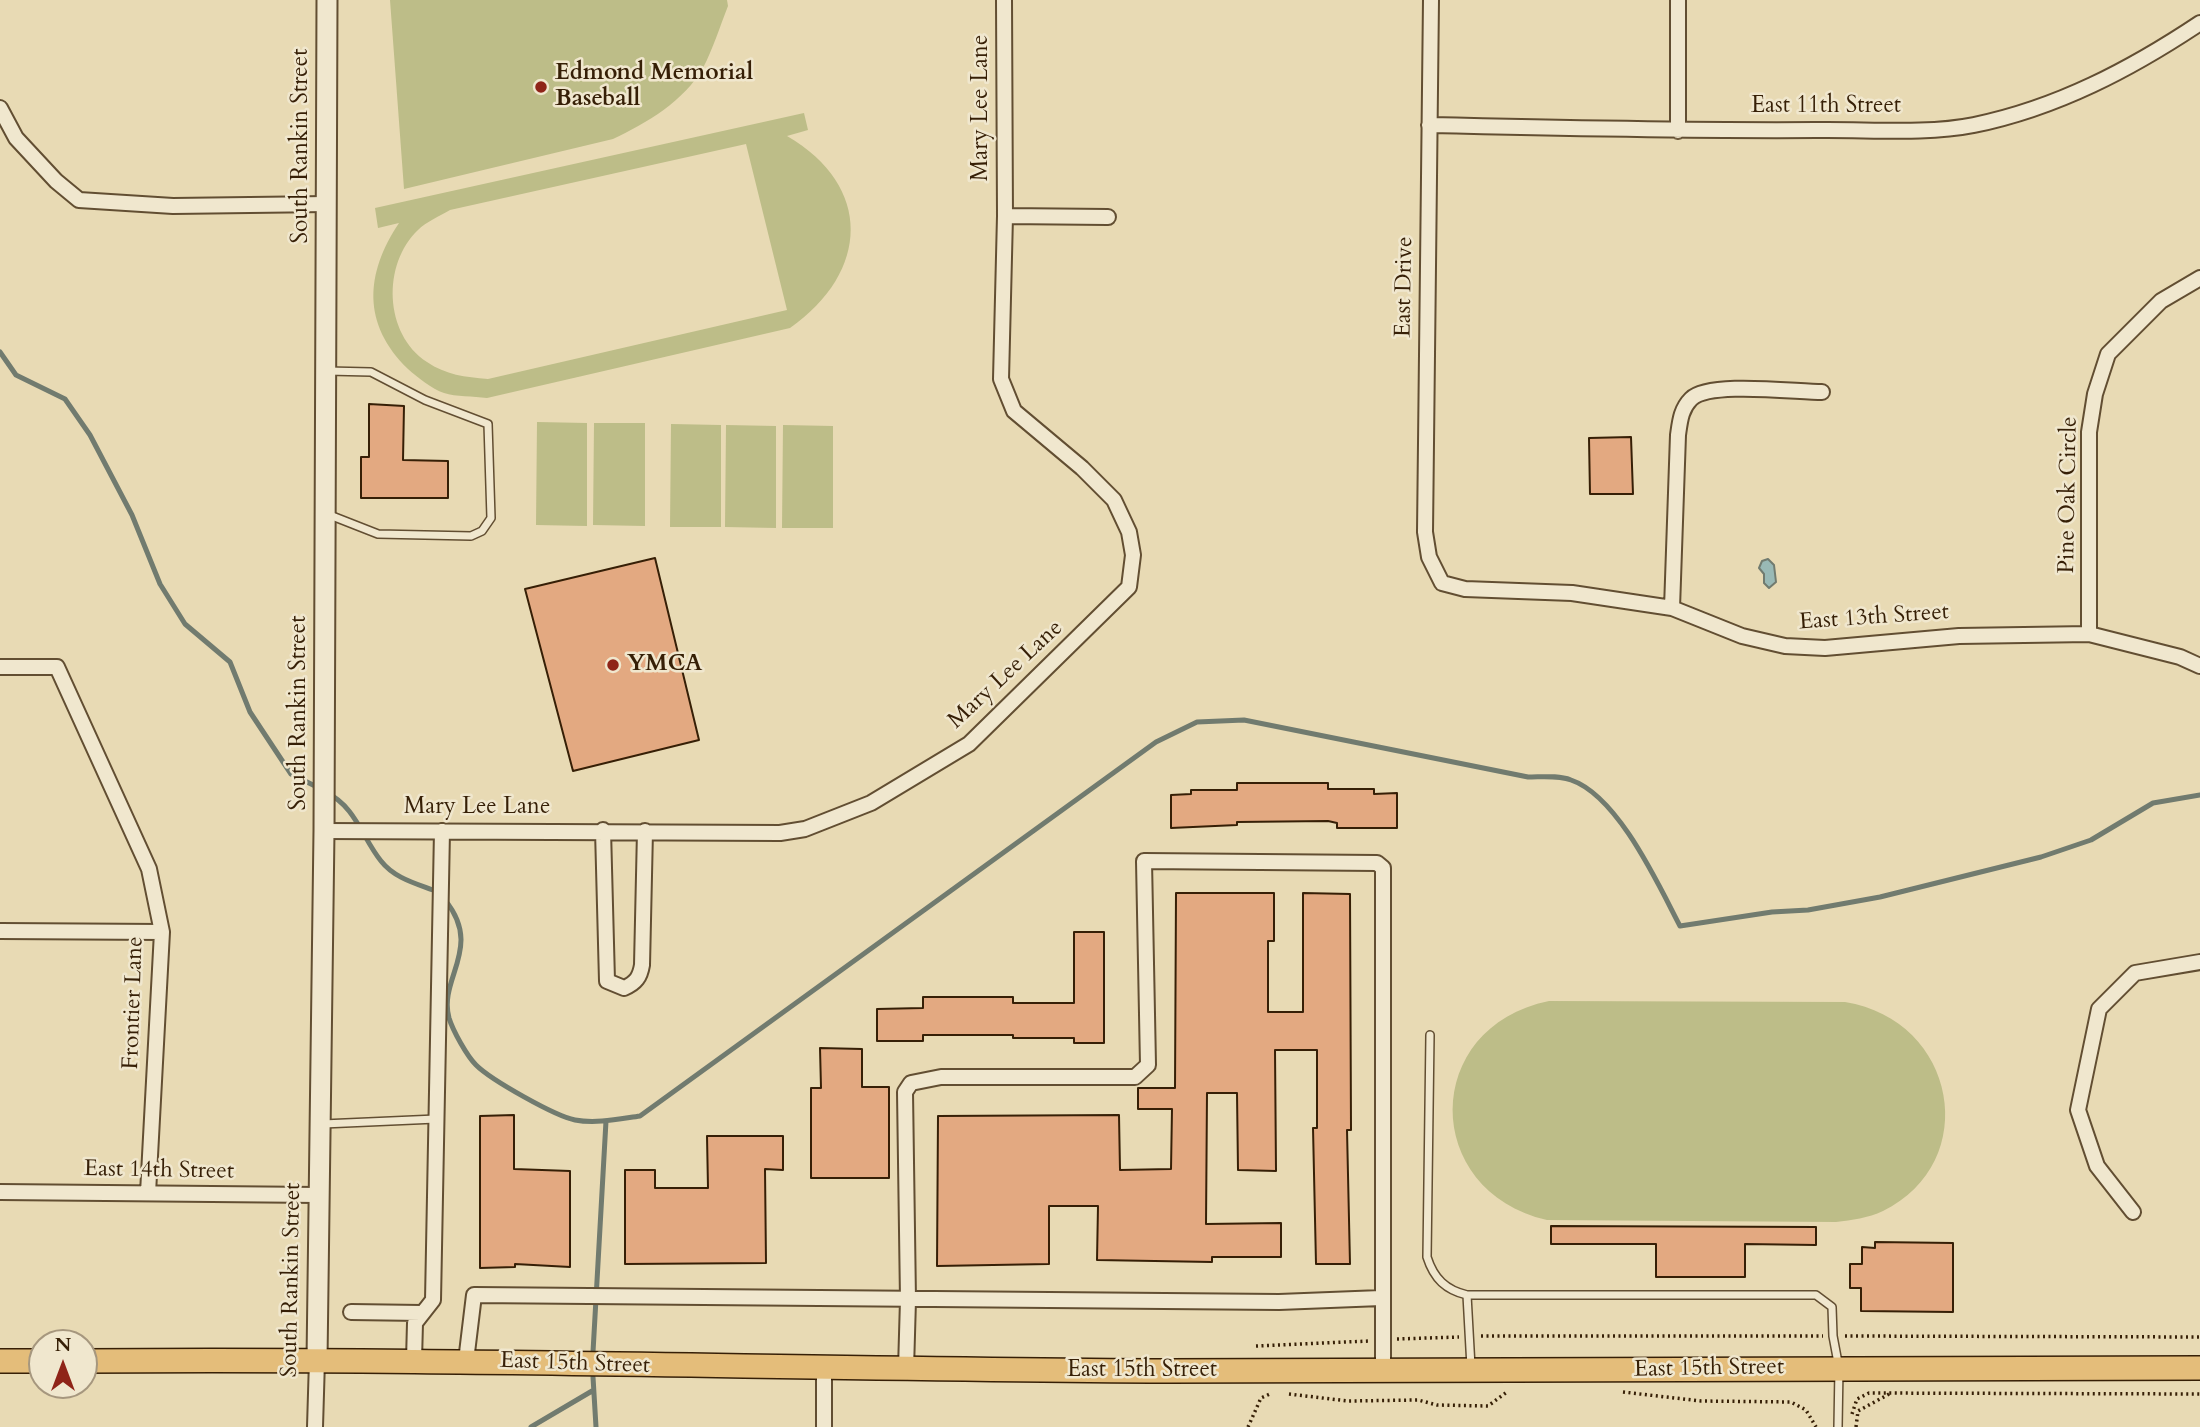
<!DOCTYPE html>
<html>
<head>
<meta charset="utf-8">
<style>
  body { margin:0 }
  #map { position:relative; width:2200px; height:1427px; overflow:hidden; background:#e8dab4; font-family:Cardo,serif }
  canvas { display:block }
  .north { position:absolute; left:28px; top:1329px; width:70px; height:70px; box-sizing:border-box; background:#f0e7ce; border:2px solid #a6977e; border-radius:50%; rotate:0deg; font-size:19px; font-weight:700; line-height:28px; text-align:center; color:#361f06 }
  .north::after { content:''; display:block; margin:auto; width:24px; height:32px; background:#8f2418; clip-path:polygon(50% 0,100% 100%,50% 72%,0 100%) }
</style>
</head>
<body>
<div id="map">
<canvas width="2200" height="1427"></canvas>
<div class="north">N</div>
</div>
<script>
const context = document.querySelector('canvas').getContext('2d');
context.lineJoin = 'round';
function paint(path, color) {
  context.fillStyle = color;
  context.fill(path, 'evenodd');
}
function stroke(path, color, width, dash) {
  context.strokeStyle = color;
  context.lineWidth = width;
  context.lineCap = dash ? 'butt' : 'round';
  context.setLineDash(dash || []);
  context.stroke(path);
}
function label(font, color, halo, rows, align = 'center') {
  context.font = font + ' Cardo,serif';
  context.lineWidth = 5;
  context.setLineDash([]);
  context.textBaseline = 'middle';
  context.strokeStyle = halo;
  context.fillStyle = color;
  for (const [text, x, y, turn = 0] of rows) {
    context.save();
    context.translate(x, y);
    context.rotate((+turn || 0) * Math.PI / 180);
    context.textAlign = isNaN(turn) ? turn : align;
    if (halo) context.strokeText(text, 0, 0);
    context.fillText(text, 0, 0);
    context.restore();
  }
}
paint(new Path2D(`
  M390 0H727L728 6C720 26 713 49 703 68 684 101 647 123 613 139L404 189Z
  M804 113 808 130 787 136C873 186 870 272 790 328L487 398C473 396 456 397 444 393 432 389 417 377 408 369 362 324 365 274 399 223L378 228 375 208ZM746 144 787 310 488 379C465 377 446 375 427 362 384 334 382 264 418 230 426 222 440 216 450 210Z
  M537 422 587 423V526L536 525Z
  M594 423H645V526L593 525Z
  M671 424 721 425V527H670Z
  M726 425 776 426V528L725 527Z
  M783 425 833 426V528H782Z
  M1549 1001 1845 1002C1957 1020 1983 1162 1883 1211 1868 1218 1852 1220 1836 1222L1547 1220C1421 1191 1421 1027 1549 1001Z`), '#bdbd88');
const water = new Path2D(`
  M1768 559 1774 565 1776 582 1769 588 1764 583V574L1759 568 1762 561Z`);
paint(water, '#99b9b5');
stroke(water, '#717b6f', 2);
stroke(new Path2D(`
  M0 352 16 375 65 399 90 435 132 515 160 584 185 624 230 662 250 712 291 774 319 788
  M327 793C355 806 363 839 381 861 395 879 418 884 438 892
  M445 900C484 948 438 978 449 1018 453 1031 467 1056 476 1065 491 1080 555 1116 575 1120 596 1124 619 1119 640 1116L1156 742 1197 722 1244 720 1528 777C1542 777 1558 775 1571 780 1618 796 1658 884 1680 926L1772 912 1808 910 1880 897 2041 857 2091 840 2153 803 2200 795
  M593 1352 606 1121
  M593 1377 596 1427
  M531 1427 592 1391`), '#717b6f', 5);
const building = new Path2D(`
  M369 404 404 406 403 460 448 461V498H361V457H369Z
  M1631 437 1633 494H1590L1589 438Z
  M655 558 699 740 573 771 525 589Z
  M1237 783H1328V789H1374V794L1397 793V828H1337V823L1328 821 1237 822V825L1171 828V795L1191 794V790H1237Z
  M1176 893H1274V941H1268V1012H1303V893L1350 894 1351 1130H1347L1350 1264H1316L1313 1128H1317V1050H1275L1276 1171 1238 1170 1237 1093H1207L1206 1224 1281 1223V1257H1212V1262L1097 1260 1098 1206H1049V1264L937 1266 938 1116 1119 1115 1120 1170 1171 1169 1172 1109H1138V1088H1175Z
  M1074 932H1104V1043H1074V1038H1013V1035H923V1041H877V1009L923 1008V997H1013V1003H1074Z
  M820 1048 862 1049V1087H889V1178H811V1088H821Z
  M514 1115V1169L570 1171V1267L515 1264V1267L480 1268V1116Z
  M707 1136H783V1170L765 1169 766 1263 625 1264V1170H655V1188H708Z
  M1551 1226 1816 1227V1245L1745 1244V1277H1656V1244H1551Z
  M1875 1242 1953 1243V1312L1861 1311V1288H1850V1264H1862V1247L1875 1248Z`);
paint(building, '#e3a981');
stroke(building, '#361f06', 2);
const service = new Path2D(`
  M327 514 378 534 471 536 482 531 491 518 488 424 425 400 371 372 327 371
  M1430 1035 1427 1257C1434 1279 1446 1290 1467 1295L1471 1367
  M323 1124 436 1119
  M1467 1295H1816L1832 1307 1833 1336 1839 1368 1838 1427`);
const minor = new Path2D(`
  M1431 0 1425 532 1429 557 1442 583 1465 589 1572 593 1672 608 1742 636 1785 646 1825 648 1959 636 2089 634 2180 657 2200 666
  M1678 0V131
  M0 108 16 138 56 181 79 200 173 206 327 204
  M1429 125C1558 128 1687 131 1816 130 1867 129 1924 135 1974 125 2057 108 2131 69 2200 23
  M1005 216 1108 217
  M1672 608 1678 435C1680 421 1681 409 1691 399 1709 381 1795 392 1822 392
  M2089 634V432L2095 394 2108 354 2161 301 2200 278
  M0 667H57L149 869 162 932 148 1193
  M603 830 607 981 624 988C636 983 640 977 642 965L645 831
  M324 831 780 833 805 829 871 803 969 744 1129 587 1133 555 1129 532 1114 500 1082 468 1014 411 1001 379 1005 216 1004 0
  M0 931 162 932
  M0 1192 318 1195
  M2133 1212 2097 1166 2078 1110 2099 1009 2135 973 2200 962
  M351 1312 421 1313
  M414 1360 415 1323 433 1300 442 831
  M466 1361 474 1295 1279 1302 1381 1298
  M824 1369V1427
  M906 1369 908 1300 905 1092 911 1083 941 1077H1135L1148 1065 1144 861 1377 863 1383 868V1371
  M315 1427 317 1360`);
const tertiary = new Path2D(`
  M317 1360 324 831 327 0`);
const primary = new Path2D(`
  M0 1361H42
  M84 1361C446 1358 807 1369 1169 1371 1512 1373 1856 1367 2200 1368`);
stroke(service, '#624e32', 10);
stroke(minor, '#624e32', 18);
stroke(tertiary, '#624e32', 23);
stroke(primary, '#361f06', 26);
stroke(new Path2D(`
  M1481 1336H1823
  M1845 1336 2200 1337
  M1397 1339 1459 1337
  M1256 1346 1369 1341
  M1623 1392 1701 1401 1791 1402 1806 1410 1816 1427
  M1289 1394 1348 1401 1418 1400 1437 1405 1488 1406 1507 1392
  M1852 1414 1857 1399 1869 1393 2200 1394
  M1248 1427 1261 1398 1272 1393
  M1856 1427 1858 1411 1891 1393`), '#361f06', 3.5, [2, 3.5]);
stroke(service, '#f0e7ce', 7);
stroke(minor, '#f0e7ce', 14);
stroke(tertiary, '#f0e7ce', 19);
stroke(primary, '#e4bd7a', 23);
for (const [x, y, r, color] of [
  [541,87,7,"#8f2418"],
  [613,665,7,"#8f2418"]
]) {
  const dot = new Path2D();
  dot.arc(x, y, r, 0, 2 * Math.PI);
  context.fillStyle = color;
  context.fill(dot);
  stroke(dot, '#f0e7ce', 2.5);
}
label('bold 23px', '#361f06', '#f0e7ce', [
  ["Edmond Memorial",555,74],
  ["Baseball",555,100],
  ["YMCA",627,665]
], 'left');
label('23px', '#361f06', '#f0e7ce', [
  ["East 11th Street",1826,107],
  ["Mary Lee Lane",982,108,-90],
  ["South Rankin Street",302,146,-90],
  ["East Drive",1405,287,-89],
  ["Pine Oak Circle",2069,495,-89],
  ["East 13th Street",1874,618,-4],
  ["Mary Lee Lane",1006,675,-43],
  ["South Rankin Street",300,713,-90],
  ["Mary Lee Lane",477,808],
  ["Frontier Lane",134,1003,-88],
  ["East 14th Street",159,1171,1],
  ["South Rankin Street",292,1280,-89],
  ["East 15th Street",575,1364,2],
  ["East 15th Street",1709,1369,-1],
  ["East 15th Street",1142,1371]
]);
</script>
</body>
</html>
